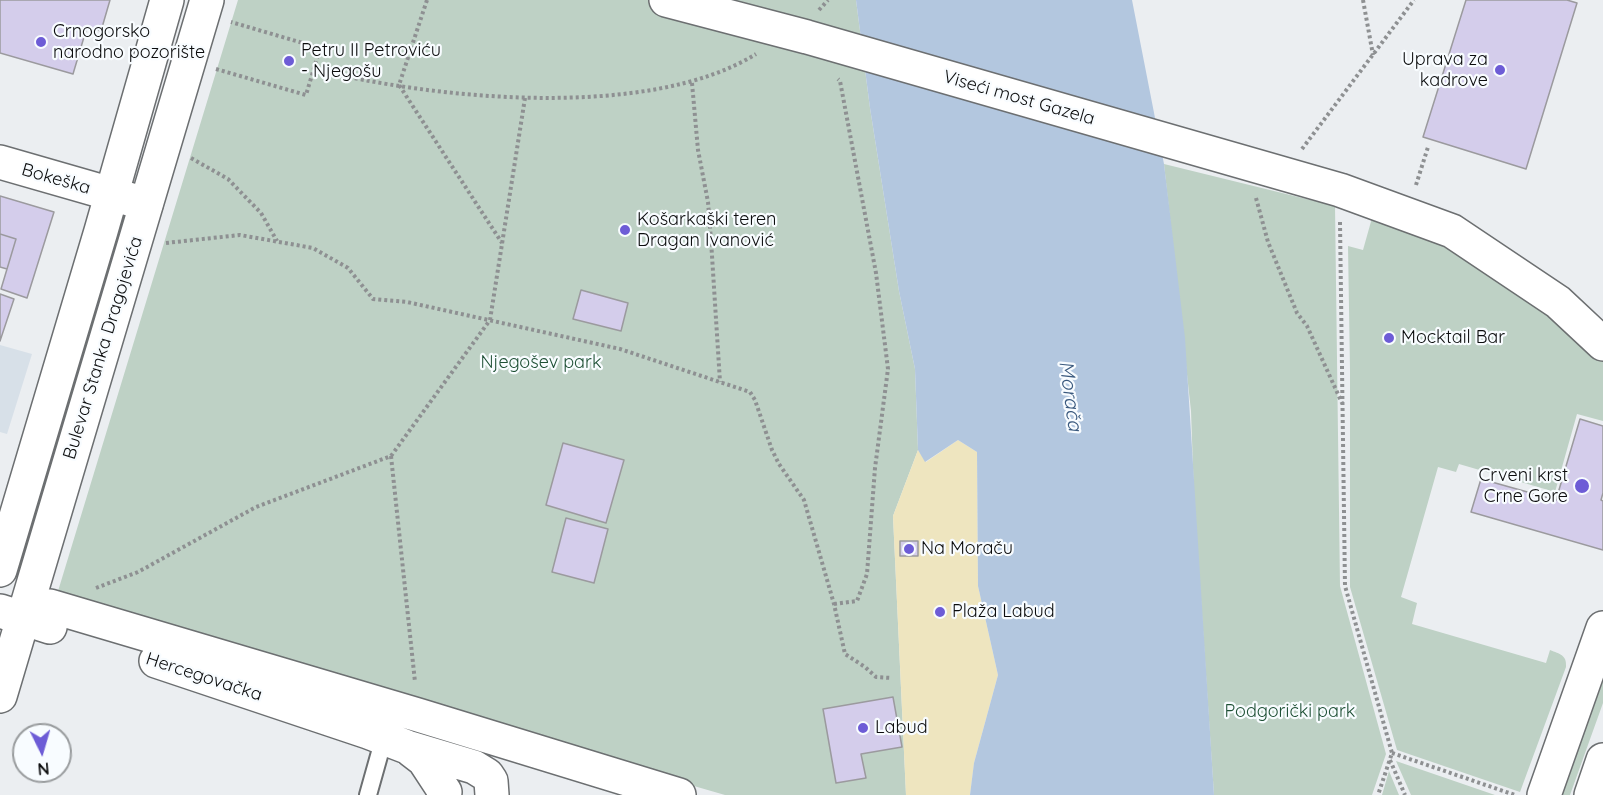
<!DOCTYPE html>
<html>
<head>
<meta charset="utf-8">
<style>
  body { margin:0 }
  #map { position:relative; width:1603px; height:795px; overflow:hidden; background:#ebeef1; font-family:Quicksand,sans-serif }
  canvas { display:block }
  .north { position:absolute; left:12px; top:723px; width:60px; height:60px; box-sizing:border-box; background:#f8fcff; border:2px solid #999c9e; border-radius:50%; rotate:175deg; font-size:16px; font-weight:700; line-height:24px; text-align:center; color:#0b0c0d }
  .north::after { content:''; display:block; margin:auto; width:21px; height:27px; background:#6d5cd6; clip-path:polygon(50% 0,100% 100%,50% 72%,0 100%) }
</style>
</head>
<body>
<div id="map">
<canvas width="1603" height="795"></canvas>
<div class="north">N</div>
</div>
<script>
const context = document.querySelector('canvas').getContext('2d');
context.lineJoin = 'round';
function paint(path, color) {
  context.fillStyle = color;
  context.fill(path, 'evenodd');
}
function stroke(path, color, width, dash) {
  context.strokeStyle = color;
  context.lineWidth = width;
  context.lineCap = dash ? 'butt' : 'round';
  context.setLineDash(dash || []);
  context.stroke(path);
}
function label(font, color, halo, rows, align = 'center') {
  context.font = font + ' Quicksand,sans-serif';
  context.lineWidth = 4.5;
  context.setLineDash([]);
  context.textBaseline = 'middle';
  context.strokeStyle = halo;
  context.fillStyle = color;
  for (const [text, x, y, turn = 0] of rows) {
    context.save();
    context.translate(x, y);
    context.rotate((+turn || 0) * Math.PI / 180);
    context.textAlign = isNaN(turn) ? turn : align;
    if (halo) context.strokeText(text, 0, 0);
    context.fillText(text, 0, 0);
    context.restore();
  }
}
paint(new Path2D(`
  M0 345 32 354 7 434 0 432Z`), '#d7e0e8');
paint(new Path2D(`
  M238 0H856L870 108 899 291 915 369 918 450 893 516 906 795H725L55 601Z
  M1164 164 1335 206 1340 586 1386 754 1372 795H1214L1194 496 1191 411Z
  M1372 218 1413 232 1475 259 1603 356V421L1577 414 1555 492 1459 464 1456 472 1438 467 1401 597 1417 603 1412 624 1546 663 1550 650C1560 654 1567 655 1566 667L1520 792 1397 750 1350 587V370L1348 246 1363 250Z
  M1603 681V703L1570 795H1561Z
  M1396 761 1495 795H1411Z
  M1389 771 1399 795H1382Z`), '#bed1c5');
paint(new Path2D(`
  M958 440 977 452 978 586 998 675 974 763 970 795H906L893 516 918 450 926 462Z`), '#eee5bf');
paint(new Path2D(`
  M856 0H1132L1164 164 1185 338 1214 795H970L974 763 998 675 978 586 977 452 958 440 925 462 918 450 915 369 899 291 870 108Z`), '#b3c7df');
const building = new Path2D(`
  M0 0H110L101 31 87 27 73 74 0 53Z
  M1466 0H1567L1577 3 1526 169 1423 137Z
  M0 196 54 212 27 298 1 289 16 239 0 234Z
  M0 234 16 239 7 269 0 267Z
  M581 290 628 303 621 331 573 319Z
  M0 294 14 299 0 341Z
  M1580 419 1603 426V493L1601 500 1603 501V550L1471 512 1481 479 1556 500Z
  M563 443 624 460 606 523 546 505Z
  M566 518 608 529 594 583 552 572Z
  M900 541H918V556H900Z
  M893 697 902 747 861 754 866 778 836 783 823 709Z`);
paint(building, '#d4cdeb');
stroke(building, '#9b9a9e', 1.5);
const lane = new Path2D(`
  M368 795 384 738`);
const street = new Path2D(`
  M666 0 807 37 1340 190 1452 231 1558 302 1603 344
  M0 162 146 204
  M50 606 418 715 679 795
  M0 611 50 627
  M156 661 368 732 407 747 474 767 487 775 491 781 492 795
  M411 750 424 760 445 792`);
const secondary = new Path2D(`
  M0 570 101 231 167 0
  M0 696 207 0
  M1544 795 1603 628
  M1591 795 1603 760`);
stroke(lane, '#6c6f71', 20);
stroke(street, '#6c6f71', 36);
stroke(secondary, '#6c6f71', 36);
stroke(new Path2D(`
  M427 0 399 85 502 243
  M1363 0 1373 55
  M819 10 828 0
  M216 69 306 95 320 48 231 22
  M314 69C433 99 648 121 756 54
  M692 83 698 150 708 202 711 240 720 382
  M1302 149 1414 0
  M191 158 228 179 261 213 277 241
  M1416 185 1428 147
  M1256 198 1268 242 1297 313 1307 326 1342 403
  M1340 222 1345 586 1392 753 1378 795
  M166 243 240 235 313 248 348 268 373 299 407 302 620 349 750 392 755 400 772 450 779 464 804 500 834 604 845 654 865 667 876 677 892 678
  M391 456 415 682
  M96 588 138 572 256 507 391 456 490 320 525 98
  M834 604 857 601 867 574 875 468 888 369 876 273 840 81 838 79
  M1392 753 1515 795
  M1390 760 1405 795`), '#8e9092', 4, [3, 3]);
stroke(lane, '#fff', 16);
stroke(street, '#fff', 33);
stroke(secondary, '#fff', 33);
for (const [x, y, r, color] of [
  [41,42,6,"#6d5cd6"],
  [289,61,6,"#6d5cd6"],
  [1500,70,6,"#6d5cd6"],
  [625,230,6,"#6d5cd6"],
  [1389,338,6,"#6d5cd6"],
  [1582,486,8,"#6d5cd6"],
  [909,549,6,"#6d5cd6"],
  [940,612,6,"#6d5cd6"],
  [863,728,6,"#6d5cd6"]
]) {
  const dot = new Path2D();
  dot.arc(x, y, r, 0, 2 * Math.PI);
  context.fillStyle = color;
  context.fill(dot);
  stroke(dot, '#f8fcff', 2);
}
label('18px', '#0b0c0d', '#f8fcff', [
  ["Crnogorsko",53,32],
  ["narodno pozorište",53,53],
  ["Petru II Petroviću",301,51],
  ["- Njegošu",301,72],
  ["Uprava za",1488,60,"right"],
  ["kadrove",1488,81,"right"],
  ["Košarkaški teren",637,220],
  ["Dragan Ivanović",637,241],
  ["Mocktail Bar",1401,338],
  ["Crveni krst",1568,476,"right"],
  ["Crne Gore",1568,497,"right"],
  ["Na Moraču",921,549],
  ["Plaža Labud",952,612],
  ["Labud",875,728]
], 'left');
label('18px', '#0b0c0d', '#f8fcff', [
  ["Viseći most Gazela",1019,98,16],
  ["Bokeška",56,179,16],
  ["Bulevar Stanka Dragojevića",103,348,-73],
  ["Hercegovačka",204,677,18]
]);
label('18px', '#1e5035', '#f8fcff', [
  ["Njegošev park",541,363],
  ["Podgorički park",1290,712]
]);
label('italic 20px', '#3a597e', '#f8fcff', [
  ["Morača",1070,396,82]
]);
</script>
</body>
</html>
